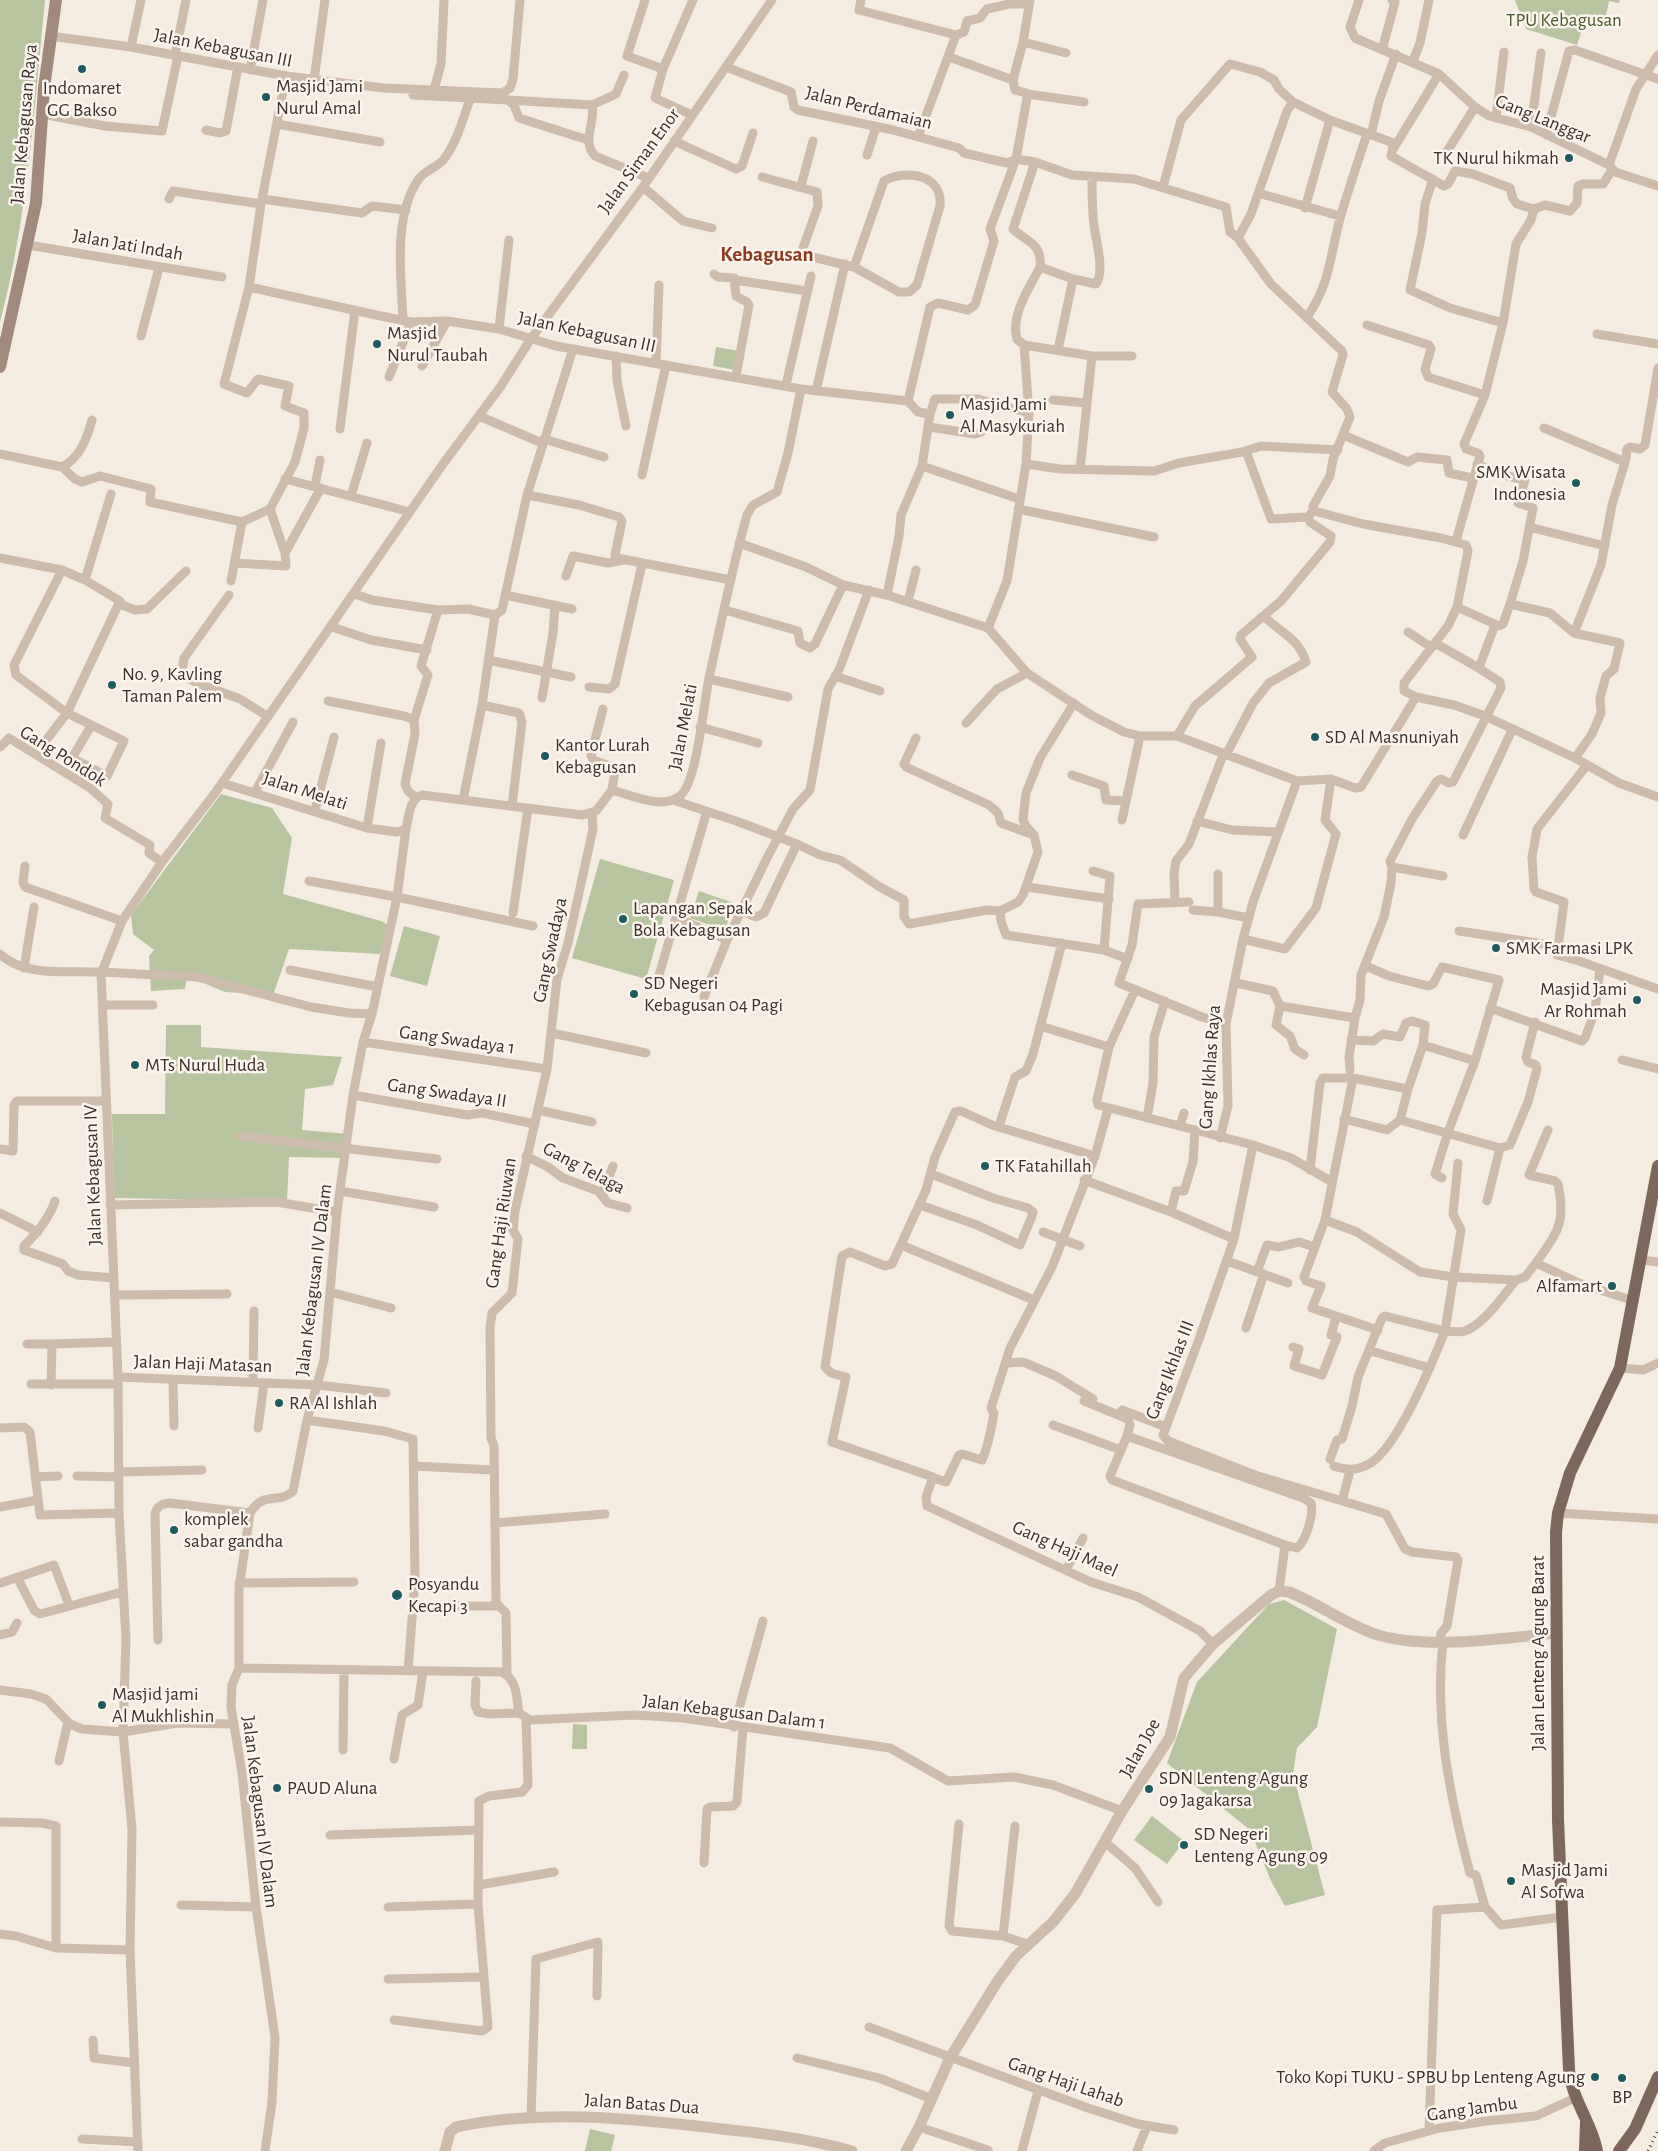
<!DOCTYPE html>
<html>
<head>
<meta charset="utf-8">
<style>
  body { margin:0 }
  canvas { display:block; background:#f4ebe1 }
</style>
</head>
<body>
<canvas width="1658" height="2151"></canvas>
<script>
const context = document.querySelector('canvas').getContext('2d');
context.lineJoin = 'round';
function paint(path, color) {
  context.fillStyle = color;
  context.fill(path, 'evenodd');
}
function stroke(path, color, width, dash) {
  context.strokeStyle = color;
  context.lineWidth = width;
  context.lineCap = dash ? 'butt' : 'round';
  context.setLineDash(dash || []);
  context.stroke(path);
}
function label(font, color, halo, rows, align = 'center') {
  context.font = font + ' "Alegreya Sans",sans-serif';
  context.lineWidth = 5;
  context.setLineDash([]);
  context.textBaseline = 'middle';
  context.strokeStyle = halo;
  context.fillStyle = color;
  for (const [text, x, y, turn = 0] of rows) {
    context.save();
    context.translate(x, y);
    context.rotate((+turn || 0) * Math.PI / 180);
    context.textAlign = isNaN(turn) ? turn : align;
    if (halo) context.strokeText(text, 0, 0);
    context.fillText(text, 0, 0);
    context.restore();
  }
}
paint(new Path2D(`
  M0 0H45C34 108 28 217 0 322Z
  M1515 0H1620L1619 3 1609 1 1605 20 1586 16 1577 45 1526 29Z
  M716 347 739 351 736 370 713 366Z
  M221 794 272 808 292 838 283 894 381 921 388 925 380 954 289 949 273 995 225 992 187 976 185 989 151 991 149 956 154 950 133 934 131 915Z
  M600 859 674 880 646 979 572 958Z
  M699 891 734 903 725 930 690 918Z
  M404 926 440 936 427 986 390 976Z
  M166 1025H201V1047L342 1057 333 1085 305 1089 302 1130 348 1134 344 1158 289 1157 287 1201 114 1198 112 1114H165Z
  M1284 1600 1337 1629 1317 1727 1297 1748 1293 1774 1325 1895 1285 1906 1271 1881 1250 1830 1167 1763 1197 1682 1269 1604Z
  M573 1724 587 1725V1749H572Z
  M1152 1816 1184 1841 1167 1864 1134 1840Z
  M590 2129 615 2135 611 2151H585Z`), '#b8c4a0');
stroke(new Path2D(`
  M645 0 627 56 663 69
  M861 0 859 10 956 35 964 32 967 21 980 18 987 9 1009 4H1029
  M1359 0 1350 27 1355 38 1439 74 1475 107 1489 116 1531 127 1609 165 1615 172 1658 186
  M50 36 131 47 286 76 384 88 503 93 510 88 513 79 520 0
  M1023 42 1066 53
  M131 47 141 0
  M1382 50 1395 2 1392 0
  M175 55 186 0
  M949 57 1013 80
  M1413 61 1420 43 1429 0
  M726 67 791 92 794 107 798 110 893 130 959 148 964 153 1007 163 1016 159
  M250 70 263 0
  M314 80 325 0
  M434 90 441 64 444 0
  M1027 94 1084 102
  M413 95 508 100 514 105 519 118 588 140
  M508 100 592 105
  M592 105C596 122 581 141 595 156L648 178
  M592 105 616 94 624 75
  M42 114 105 126 162 131 178 56
  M692 115 655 98 663 69 693 0
  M1496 118 1504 52
  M277 124 380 142
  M1531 127 1541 53
  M206 130 220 133 226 131 238 67
  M1371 135 1379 101 1396 54
  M1546 135 1569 51 1575 50 1658 79
  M918 137 956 35
  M674 141 736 169 742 166 753 133
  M1392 151 1439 74
  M1446 153 1475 107
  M867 155 876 127
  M1016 159 1035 162 1072 175 1134 179 1226 207 1230 232 1237 237 1271 284 1342 351 1343 355 1332 392 1347 409 1350 417 1333 459 1330 476 1313 506 1314 511 1363 524 1441 538 1466 545 1468 551 1457 607 1499 626 1503 624 1510 604 1550 613 1574 633 1620 643 1614 669 1606 676 1600 698 1601 713 1592 734 1575 758
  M1609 165 1636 89 1658 55
  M762 177 817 192 818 206 803 248 804 255 854 267 899 292H909L917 285 940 206C943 174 906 169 884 181L854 267
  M1433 179 1425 204 1422 233 1410 290 1450 308 1503 323
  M801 186 813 141
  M643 187 683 221 712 228
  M1163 187 1181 120 1230 64 1260 72 1274 80 1279 89 1293 102 1330 120 1391 142 1393 147 1391 156 1444 186 1448 184 1455 171 1473 174 1510 188 1513 199 1517 204 1534 209 1545 205 1570 211 1577 203 1578 186 1583 184H1603L1612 170
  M1258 193 1340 216
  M169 199 173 191 261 204
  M262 199 362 213 372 206 406 210
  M1305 208 1330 120
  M1238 238 1251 214 1287 111 1293 102
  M28 245 222 277
  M1040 267 1073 279 1058 350
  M714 274 718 277 734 278 736 296 747 302 749 305 736 376
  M1073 279 1096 284C1105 272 1096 240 1094 226 1092 210 1092 193 1092 177
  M735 280 807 291
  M249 287 376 315 411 322 447 321 499 329 556 346 801 389 908 401 918 412 930 414
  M1307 317C1331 283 1330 253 1341 215 1349 188 1358 161 1367 134
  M403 319C401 277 393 217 418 180 425 170 437 168 444 159 457 142 463 119 470 99
  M1367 325 1429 345 1431 349 1425 369 1428 377 1485 395
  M499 329 509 240
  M1597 334 1658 344
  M141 336 159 268
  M1024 345 1092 356H1132
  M616 356 617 381 626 426
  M656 363 659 285
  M422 366 447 321
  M389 377 411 322
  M786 385 811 276
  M816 391 845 264
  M1053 400 1086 403
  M908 401 930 307 938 303 968 310 975 305 994 241 990 229 1016 159 1027 98 1026 93 1015 90 1013 80 1023 42 1030 0
  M1029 407H1041
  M479 416 542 443
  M929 427 975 434 981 432 984 427
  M1544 428 1625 462
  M340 429 355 310
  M1343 435 1408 462 1417 457 1447 460 1449 473 1472 478
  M544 439 604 457
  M1246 451 1271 519 1308 517 1311 513
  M0 454 62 467C80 458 87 438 92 420
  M1026 464 1060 469 1154 471 1179 463 1242 452 1261 446 1338 450
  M1477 464 1499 474 1525 480 1518 503 1533 508 1523 561 1510 604
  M922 466 1019 499
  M62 467 75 479 82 482 100 476 151 489 150 502 242 522 270 509 295 462 304 428V413L285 406 289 386 258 379 247 393 224 384 249 287 261 204 286 76
  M1080 469 1092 356
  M642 475 666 365
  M285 479 410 512
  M315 486 320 460
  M527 495 573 349
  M351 496 367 443
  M270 509 285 553
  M1018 509 1154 537
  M1529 527 1605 546
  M1456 541 1480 456 1478 453 1466 449 1464 444 1485 395 1503 323 1516 244 1531 220 1534 209
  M739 543 806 567 843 585 887 595 988 628 1027 673 1091 715 1124 732 1140 736H1177L1297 781 1331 779 1355 788 1361 787 1416 697
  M0 558 62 570 85 580 120 601 67 713 47 739
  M235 563 286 566 285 553 321 488
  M62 570 14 665 16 675 67 713 124 741 107 776 72 758 91 726
  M566 576 573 556 608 563 624 560
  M85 580 111 494
  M231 581 242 522
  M355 594 372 600 438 610 468 609 495 615
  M229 595 184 658 182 671 185 676 197 683 240 699 267 716
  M505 595 572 609
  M887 595 899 536 901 515 922 466 930 414 935 399H978L1029 413
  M908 601 916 570
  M120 604 135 610 147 609 186 571
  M1457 607 1448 626 1404 683V691L1416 697 1454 705 1485 716 1575 758 1619 783 1658 797
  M725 610 798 631 800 643 810 648 815 644 843 585
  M495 615 502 610 527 495 579 505 619 517 622 521 615 555 617 558 731 580
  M332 627 371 640 427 650
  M988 628 1007 581 1026 464 1029 413 1024 345 1017 339C1010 315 1030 287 1040 267 1043 243 1025 241 1013 229L1035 162
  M1408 632 1431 647
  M1574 633 1601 565 1612 505 1626 459 1627 449 1630 447 1640 449 1645 445 1658 368
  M1435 643 1477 667 1480 665 1495 625
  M488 660 571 677
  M835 676 880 691
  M709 679 788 697
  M589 687 609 689 615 684 642 564
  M542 698 553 633 555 606
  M328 701 404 716 414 720 415 734 405 784 408 791 415 797
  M482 705 519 713 522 722 512 806
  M603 709 591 755 593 760 613 767 615 771 612 790
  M414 720 428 675 421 666 438 610
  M966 723 997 689 1027 673
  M700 727 758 743
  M1177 736 1195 706 1252 657 1240 639 1241 635 1281 601 1330 542 1331 536 1310 522 1308 517
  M916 738 904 764 906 767 989 805 998 813 1001 823 1031 834
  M0 747 9 738 90 788 108 804 105 818 150 845 149 853 162 862
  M1226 755 1253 703 1269 683 1306 662C1298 637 1280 633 1264 616
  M1587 765 1537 829 1532 857 1534 889 1536 892 1564 902 1557 955 1579 961 1658 989
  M1072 775 1104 786 1106 800 1125 801
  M222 783 367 828 397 832 406 829C409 817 409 799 422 795L582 815 596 811 612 790C631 795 664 811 681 795 697 781 704 702 709 678 721 623 732 568 747 515L753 505 777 492 788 453 801 389
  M255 792 293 722
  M463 800 482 705 495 615
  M673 800 739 822 797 844 764 913 756 917 742 911
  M315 810 334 737
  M707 811 676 917 727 940
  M1122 820 1140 736
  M1197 821 1232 830 1277 832
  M367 828 381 743
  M1463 835 1512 730
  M797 844 820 855 840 860 880 887 904 900V917L909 924 987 910 1000 911 1018 902 1023 895 1038 852 1034 835 1025 825 1023 819 1026 793 1040 758 1074 703
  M25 866 23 882 25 887 122 921
  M1093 871 1110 876 1104 950
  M1218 874V912
  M1443 876 1392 867 1390 861 1412 819 1437 781 1441 779 1449 783 1453 782 1501 688 1500 682 1477 667
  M309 881 397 897 533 926
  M1027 887 1109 899
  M1175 902 1174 873 1176 861 1189 844 1223 755
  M1189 902 1138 904 1132 945 1119 983 1202 1017 1226 1024
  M1193 910 1218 912 1249 918
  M1000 911 1001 921 1006 935 1104 950 1128 959
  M513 913 528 808
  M1459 931 1557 946
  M1243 939 1285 949 1316 908 1336 834 1325 820 1331 779
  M0 954C23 976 63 971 93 972H101L103 969 122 921 162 862 215 793 443 464 501 386 530 340 643 187 772 0
  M1366 966 1389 976 1428 986 1433 984 1442 967 1499 980 1475 1061 1448 1132 1435 1174 1442 1178
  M24 968 34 907
  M290 970 378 987
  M657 982 676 917
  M1236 983 1273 991 1280 1006 1276 1025 1290 1036 1295 1049 1304 1055
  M1135 990 1109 1047 1097 1100 1098 1105 1253 1145 1291 1158 1332 1182
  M704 997 727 940 767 858 793 809 810 790 828 689 839 670 869 590
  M103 1005H153
  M1280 1006 1355 1018 1349 1057 1350 1070
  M1490 1008 1582 1041 1585 1038 1595 1011 1600 969
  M1355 1018 1360 1000 1361 975 1384 917 1391 883 1392 867
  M1040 1026 1109 1047
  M552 1033 646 1053
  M1351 1040 1373 1041 1383 1034 1400 1037 1406 1023 1412 1021 1425 1025 1423 1045 1408 1089 1400 1120 1500 1148
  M363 1042 547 1069
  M1423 1045 1475 1061
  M1622 1060 1658 1069
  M1353 1078 1325 1220 1357 1232 1420 1272 1454 1277 1516 1280 1525 1277 1536 1263 1579 1283 1634 1301
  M353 1095 467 1115 482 1113 535 1124
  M538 1110 592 1122
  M1147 1118 1153 1083 1154 1037 1165 1001
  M1344 1119 1387 1130 1400 1120
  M999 1126 1015 1077 1026 1071 1033 1054 1062 943
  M1180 1126 1184 1113
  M240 1136 437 1159
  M1220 1138 1228 1106 1226 1024 1243 939 1253 902 1297 781
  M1253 1145 1234 1239 1198 1342 1163 1435 1168 1441 1255 1475 1386 1514 1405 1549 1412 1552 1456 1557 1458 1560 1447 1626 1441 1633 1440 1641
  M0 1149 13 1151 14 1105 17 1101H106
  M526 1156 548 1167 563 1178 598 1191 608 1203 627 1208
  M1095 1156 992 1125 961 1111 955 1112 935 1157 926 1190 892 1264 885 1266 850 1252 842 1256 825 1367 831 1373 846 1377 832 1442 933 1477 926 1497 927 1506 1091 1582 1138 1597 1200 1631 1213 1644
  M1310 1170 1320 1083 1323 1078H1353L1408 1089
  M1084 1180 1171 1212 1234 1239
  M340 1191 434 1207
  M602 1196 613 1166
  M55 1201C49 1219 37 1233 24 1246V1250L63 1264 68 1271 78 1275 114 1278
  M1487 1201 1500 1148 1510 1145 1528 1102 1537 1069 1536 1065 1528 1062 1526 1057 1535 1022
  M110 1205 276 1202 337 1212
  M920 1205 977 1225 1020 1245 1032 1216 1033 1212 1028 1208 993 1198 931 1174
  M1171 1212 1176 1191H1184L1193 1162 1195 1130
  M0 1213 38 1232
  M1325 1220 1304 1277 1306 1281 1321 1286 1312 1308 1378 1330
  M1043 1232 1080 1246
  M901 1245 1034 1300
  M1642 1260 1658 1262
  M1227 1261 1288 1283
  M1536 1263C1558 1231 1566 1224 1558 1184L1555 1181 1529 1175 1548 1130
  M1257 1272 1267 1245 1279 1247 1299 1242 1315 1247
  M330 1292 391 1308
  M115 1295 227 1294
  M1246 1328 1264 1274
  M27 1344H52
  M1293 1347 1299 1349 1294 1366 1322 1375 1337 1337 1331 1335 1336 1317
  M1371 1351 1430 1368
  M1007 1363 1023 1362 1056 1376 1093 1399
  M1620 1368 1643 1370 1658 1363
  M118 1377 318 1385 386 1393
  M173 1381 174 1426
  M253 1382 254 1311
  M31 1384H118
  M51 1385 52 1344 116 1342
  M1084 1401 1128 1419 1130 1425 1127 1436 1303 1498 1311 1503C1314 1514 1306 1541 1297 1548L1285 1545 1112 1480 1110 1476 1127 1436
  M1122 1410 1166 1427
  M307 1420 384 1431 413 1439 415 1580 408 1671
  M1053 1425 1121 1450
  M0 1428 24 1427 30 1432 40 1515 119 1513
  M258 1428 264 1383
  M1330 1459 1337 1440 1342 1439 1352 1406 1358 1377 1382 1318 1385 1316 1445 1331 1461 1230 1453 1214 1458 1163
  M414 1466 493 1470
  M1334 1466C1346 1470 1355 1471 1367 1465 1396 1452 1433 1361 1445 1331 1451 1331 1459 1333 1465 1331 1483 1325 1504 1295 1516 1280
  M119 1472 202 1470
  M77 1476 119 1477
  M35 1477 58 1476
  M934 1478 946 1482 959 1455 962 1454 982 1460C989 1445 991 1429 994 1413L991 1408 1010 1348 1052 1267 1095 1156 1108 1109
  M1342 1501 1350 1471
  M0 1507 38 1500
  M1558 1513 1658 1519
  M495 1523 605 1514
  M1066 1570 1083 1538
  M17 1577 34 1610 40 1614 122 1592
  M1 1583 54 1565 69 1605
  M239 1583 354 1582
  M1279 1591 1285 1545
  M454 1606H499
  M0 1635 12 1632 17 1623
  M158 1640 155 1514C157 1506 161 1504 170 1503L250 1513
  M1443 1641C1434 1719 1450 1798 1470 1873L1476 1875 1485 1907 1501 1925 1562 1917
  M239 1668 502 1672C518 1681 516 1696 519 1713L530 1720 634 1715 683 1718 890 1748 948 1781 1014 1777 1053 1785 1122 1811
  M507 1675 506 1613 496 1603 494 1446 491 1438 490 1327 492 1313 512 1293 518 1239 513 1230 515 1211 547 1069 557 979 568 943 593 829 592 814
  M476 1681 475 1705 478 1712 489 1714 519 1713
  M0 1690 31 1694 46 1699 70 1724 82 1729 123 1732 177 1723 234 1724
  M734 1727 763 1621
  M343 1750 344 1671
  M394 1759 402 1715 418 1705 423 1671
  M59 1761 68 1722
  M0 1822 42 1823 56 1826V1948
  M959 1824 949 1926 952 1931 1003 1936 1027 1944
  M330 1835 479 1830
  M1105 1842 1135 1868 1158 1902
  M704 1863 707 1809 710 1807 733 1806 737 1802 743 1728
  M479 1885 554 1872
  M181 1905 256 1907
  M388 1907 478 1904
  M0 1934 16 1936 56 1948 130 1950
  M1003 1936 1015 1826
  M388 1979 484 1977
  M394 2020 482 2031 488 2027 478 1904 479 1801 489 1796 522 1792 528 1785 526 1718
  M869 2027 1088 2108 1138 2124 1174 2130
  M93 2040 94 2058 134 2063
  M797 2058 879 2078 932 2099
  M531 2118 536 1959 598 1942 597 1996
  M919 2127 988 2150
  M1429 2131 1437 1910 1485 1907
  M82 2139 138 2142
  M138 2151 130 1950 132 1829 123 1732 126 1639 119 1513 118 1377 101 972 197 977 311 1007 349 1013 372 1014
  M265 2151 272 2102 275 2037 256 1907 242 1773 231 1707 232 1685 239 1668V1588L250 1513C263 1490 279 1505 293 1491L307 1420 324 1360 337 1212 353 1095 363 1042 372 1014 397 897 406 829
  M1022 2151 1038 2091
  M1137 2151 1147 2126
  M1374 2151 1385 2143 1440 2128 1487 2121 1536 2116 1575 2098`), '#cdbbac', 9);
stroke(new Path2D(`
  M445 2151 450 2132 456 2127C540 2109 629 2118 714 2128 760 2133 807 2138 852 2151
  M906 2151 919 2127 950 2058 997 1982 1016 1956 1053 1922 1075 1894 1122 1811 1170 1737 1184 1678 1213 1644 1271 1595 1279 1591 1289 1592C1320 1604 1346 1625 1378 1635 1428 1650 1504 1638 1556 1633`), '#cdbbac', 11);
stroke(new Path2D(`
  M0 367 36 203 44 88 56 0`), '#a18a7d', 12);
stroke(new Path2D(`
  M1585 2151 1586 2122
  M1597 2151C1592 2123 1572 2100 1569 2070L1558 1820 1556 1532 1558 1513 1570 1473 1620 1368 1658 1166
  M1619 2151 1635 2129 1658 2077`), '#7d675c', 12);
stroke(new Path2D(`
  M1648 2151 1658 2130`), '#3b302b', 3, [1, 4]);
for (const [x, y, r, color] of [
  [82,69,5,"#1f5a5e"],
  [266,97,5,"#1f5a5e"],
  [1569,158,5,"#1f5a5e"],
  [377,344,5,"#1f5a5e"],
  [950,415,5,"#1f5a5e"],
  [1576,483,5,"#1f5a5e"],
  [112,685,5,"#1f5a5e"],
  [1315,737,5,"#1f5a5e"],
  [545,756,5,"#1f5a5e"],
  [623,919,5,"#1f5a5e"],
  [1496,948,5,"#1f5a5e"],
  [634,994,5,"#1f5a5e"],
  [1637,1000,5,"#1f5a5e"],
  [135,1065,5,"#1f5a5e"],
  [985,1166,5,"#1f5a5e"],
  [1612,1286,5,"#1f5a5e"],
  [279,1403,5,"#1f5a5e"],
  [174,1530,5,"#1f5a5e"],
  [397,1595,6,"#1f5a5e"],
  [102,1705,5,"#1f5a5e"],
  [277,1788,5,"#1f5a5e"],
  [1149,1789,5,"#1f5a5e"],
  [1184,1845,5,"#1f5a5e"],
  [1511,1881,5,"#1f5a5e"],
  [1595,2077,5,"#1f5a5e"],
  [1622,2078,5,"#1f5a5e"]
]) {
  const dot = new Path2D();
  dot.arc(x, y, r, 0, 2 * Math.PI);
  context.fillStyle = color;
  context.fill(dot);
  stroke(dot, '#fbf5ee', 2);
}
label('19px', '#4a5a2e', '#fbf5ee', [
  ["TPU Kebagusan",1564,20]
]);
label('19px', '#3b302b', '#fbf5ee', [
  ["Jalan Kebagusan III",223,48,11],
  ["Jalan Perdamaian",869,108,14],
  ["Gang Langgar",1543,119,22],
  ["Jalan Kebagusan Raya",24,124,-85],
  ["Jalan Siman Enor",639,161,-54],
  ["Jalan Jati Indah",128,245,10],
  ["Jalan Kebagusan III",587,332,12],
  ["Jalan Melati",683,727,-79],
  ["Gang Pondok",63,756,32],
  ["Jalan Melati",305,791,18],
  ["Gang Swadaya",550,950,-78],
  ["Gang Swadaya 1",457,1040,8],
  ["Gang Ikhlas Raya",1210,1067,-86],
  ["Gang Swadaya II",447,1093,8],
  ["Gang Telaga",584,1168,28],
  ["Jalan Kebagusan IV",93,1175,-92],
  ["Gang Haji Riuwan",501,1223,-82],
  ["Jalan Kebagusan IV Dalam",314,1280,-83],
  ["Jalan Haji Matasan",203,1364,2],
  ["Gang Ikhlas III",1170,1370,-69],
  ["Gang Haji Mael",1065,1549,24],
  ["Jalan Lenteng Agung Barat",1538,1653,-90],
  ["Jalan Kebagusan Dalam 1",734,1712,7],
  ["Jalan Joe",1140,1748,-61],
  ["Jalan Kebagusan IV Dalam",260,1812,83],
  ["Gang Haji Lahab",1066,2082,19],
  ["Jalan Batas Dua",642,2104,4],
  ["Gang Jambu",1472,2109,-8]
]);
label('19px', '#3b302b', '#fbf5ee', [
  ["Masjid Jami",276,86],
  ["Nurul Amal",276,108],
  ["Indomaret",82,88,"center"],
  ["GG Bakso",82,110,"center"],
  ["TK Nurul hikmah",1559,158,"right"],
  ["Masjid",387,333],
  ["Nurul Taubah",387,355],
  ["Masjid Jami",960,404],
  ["Al Masykuriah",960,426],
  ["SMK Wisata",1566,472,"right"],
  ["Indonesia",1566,494,"right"],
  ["No. 9, Kavling",122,674],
  ["Taman Palem",122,696],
  ["SD Al Masnuniyah",1325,737],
  ["Kantor Lurah",555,745],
  ["Kebagusan",555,767],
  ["Lapangan Sepak",633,908],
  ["Bola Kebagusan",633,930],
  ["SMK Farmasi LPK",1506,948],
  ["SD Negeri",644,983],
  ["Kebagusan 04 Pagi",644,1005],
  ["Masjid Jami",1627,989,"right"],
  ["Ar Rohmah",1627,1011,"right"],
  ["MTs Nurul Huda",145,1065],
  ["TK Fatahillah",995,1166],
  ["Alfamart",1602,1286,"right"],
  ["RA Al Ishlah",289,1403],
  ["komplek",184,1519],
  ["sabar gandha",184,1541],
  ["Posyandu",408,1584],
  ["Kecapi 3",408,1606],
  ["Masjid jami",112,1694],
  ["Al Mukhlishin",112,1716],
  ["SDN Lenteng Agung",1159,1778],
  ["09 Jagakarsa",1159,1800],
  ["PAUD Aluna",287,1788],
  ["SD Negeri",1194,1834],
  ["Lenteng Agung 09",1194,1856],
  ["Masjid Jami",1521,1870],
  ["Al Sofwa",1521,1892],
  ["Toko Kopi TUKU - SPBU bp Lenteng Agung",1585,2077,"right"],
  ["BP",1622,2097,"center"]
], 'left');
label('bold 21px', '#8c3b22', '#fbf5ee', [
  ["Kebagusan",767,255]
]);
</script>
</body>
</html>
